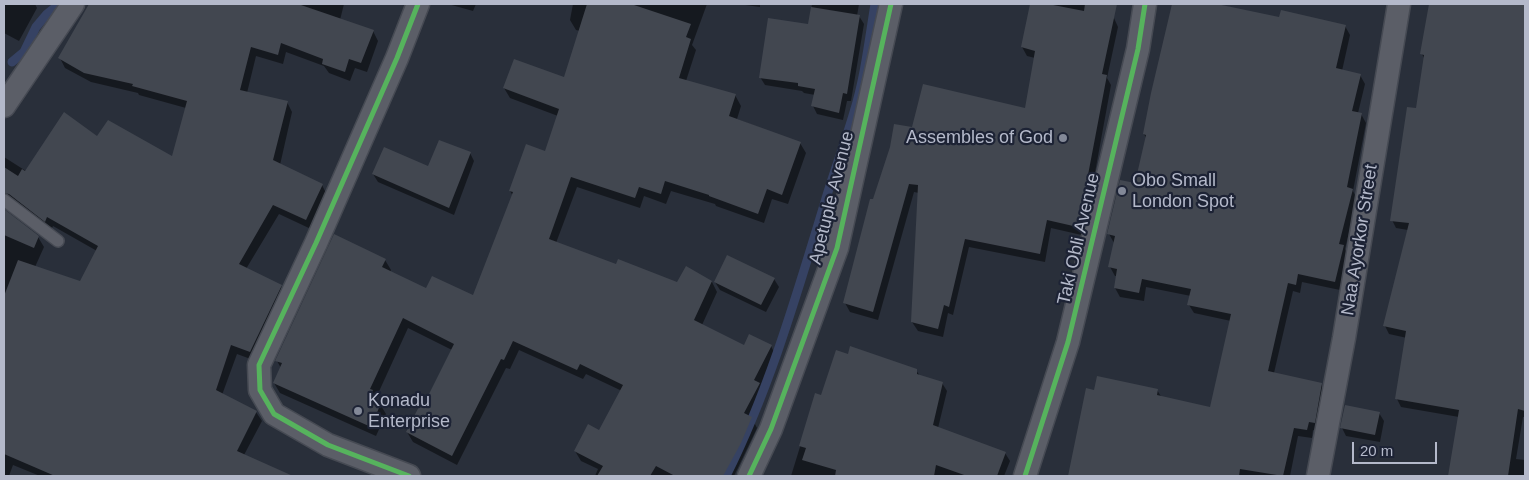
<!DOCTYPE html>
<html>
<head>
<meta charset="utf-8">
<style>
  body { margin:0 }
  #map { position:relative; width:1529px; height:480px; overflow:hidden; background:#292f3a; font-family:Helvetica,sans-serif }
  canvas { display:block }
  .frame { position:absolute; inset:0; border:5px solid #b4b9ca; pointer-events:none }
  .scale { position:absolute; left:1352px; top:442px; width:85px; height:22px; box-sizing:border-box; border:2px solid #b4b9ca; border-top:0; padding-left:6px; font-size:15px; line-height:18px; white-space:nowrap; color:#b4b9ca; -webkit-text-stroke:4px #1d2335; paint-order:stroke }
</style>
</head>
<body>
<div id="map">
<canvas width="1529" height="480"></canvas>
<div class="frame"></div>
<div class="scale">20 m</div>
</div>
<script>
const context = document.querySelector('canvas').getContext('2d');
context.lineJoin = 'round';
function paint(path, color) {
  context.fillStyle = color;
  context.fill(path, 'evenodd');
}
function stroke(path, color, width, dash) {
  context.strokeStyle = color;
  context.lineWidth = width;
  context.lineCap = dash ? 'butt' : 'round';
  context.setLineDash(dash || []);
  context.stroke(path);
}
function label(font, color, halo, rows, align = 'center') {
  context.font = font + ' Helvetica,sans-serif';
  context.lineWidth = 4.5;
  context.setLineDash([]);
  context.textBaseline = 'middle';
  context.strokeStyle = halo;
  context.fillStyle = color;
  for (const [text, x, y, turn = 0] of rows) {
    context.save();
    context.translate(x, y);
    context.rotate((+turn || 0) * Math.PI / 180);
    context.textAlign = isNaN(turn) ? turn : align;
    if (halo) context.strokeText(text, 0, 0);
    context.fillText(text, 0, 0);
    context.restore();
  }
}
paint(new Path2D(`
  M4 4H35L37 8 19 41 4 33Z
  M117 4H344L340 20 373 31 378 41 367 72 355 68 350 81 329 73 324 66 286 52 283 64 256 56 247 93 287 102 292 112 280 165 322 185 327 195 311 229 279 214 246 269 281 286 286 296 256 361 237 354 222 395 256 412 262 421 244 455 290 476H40L13 465 9 476H4V211L38 237 44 247 35 267 81 283 97 251 53 226 51 230 4 204V157L26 171 173 158 186 108 139 95 138 93 91 82 65 68 60 58 114 16Z
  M448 4H476L473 11Z
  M573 4H707L692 45 696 50 686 81 735 95 741 106 737 119 800 143 806 153 788 204 772 199 764 223 716 206 715 204 671 191 666 204 644 196 640 208 577 187 556 243 616 266 678 284 686 268 712 282 717 292 702 325 744 347 771 346 776 356 761 388 765 394 752 418 757 428 734 476H595L598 469 581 461 575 451 599 431 622 391 586 374 583 379 519 350 510 369 506 368 457 465 413 442 407 432 428 398 452 350 408 328 376 398 377 403 380 404 386 414 376 436 280 393 274 383 281 368 277 361 385 260 391 270 390 272 427 290 474 297 513 196 510 191 546 153 558 116 510 98 504 88 565 79 580 31 576 30 570 20Z
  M738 4H760V7Z
  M812 4H859L857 16H859L864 24 851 101H847L843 120 817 114 813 106 815 95 804 93 802 91 765 85 760 77 809 26Z
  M1032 4H1098L1096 15 1114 18 1118 27 1107 78 1111 85 1094 178 1098 186 1086 236 1051 228 1045 262 969 247 953 315 948 313 943 337 918 331 912 322 919 193 914 192 878 320 850 312 845 303 874 201 913 129 1026 109 1035 58 1027 56 1022 47Z
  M1173 4H1216L1280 19 1345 26 1350 35 1342 71 1360 75 1365 84 1358 113 1361 114 1366 123 1353 191 1357 199 1345 249 1348 255 1340 290 1302 282 1300 293 1293 291 1274 373 1321 384 1326 393 1319 432 1313 430 1312 438 1298 436 1290 476H1069L1087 390 1095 391 1157 390 1162 398 1211 409 1231 321 1194 313 1189 305 1191 296 1146 287 1144 301 1120 297 1115 288 1117 276H1115L1110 267 1114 243 1109 234 1136 184 1146 138 1144 134 1152 93Z
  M1462 4H1522L1506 99 1525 103V417H1523L1516 459 1525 460V476H1450L1459 417 1401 407 1397 399 1407 338 1389 334 1385 326 1408 230 1396 228 1392 220 1417 110 1425 60 1422 54 1459 19Z
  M470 153 474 161 454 215 378 182 373 174 429 168Z
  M774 279 779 287 766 312 720 290 715 282Z
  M916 370 920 376 942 383 947 391 938 428 1005 453 1010 461 1004 476H791L816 395 821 396Z
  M1379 413 1384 421 1380 442 1346 436 1342 428Z`), '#0007');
stroke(new Path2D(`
  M57 4 58 19
  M12 62 24 52 36 27 47 14 57 6
  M726 476C769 390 796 297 824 205 833 174 845 143 854 112 865 77 869 40 875 4`), '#364263', 9);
paint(new Path2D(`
  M89 4H298L374 30 361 63 349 59 345 72 322 64 323 59 281 43 278 55 251 47 240 90 288 101 273 160 323 184 306 220 273 205 239 264 282 285 250 352 231 345 216 390 257 411 237 451 293 476H55L4 454V296L18 260 80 281 98 246 47 217 45 222 9 194 4 193V167L18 176 22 169 25 171 64 112 97 136 108 120 172 156 187 101 132 86 133 84 84 73 58 58Z
  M587 4H631L691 24 686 37 691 39 679 78 736 94 729 116 801 142 782 195 767 189 758 214 709 196V195L665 181 661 194 639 187 635 198 571 177 549 239 616 264 618 259 677 282 686 266 712 281 694 320 744 345 749 334 772 345 754 380 760 383 744 413 752 417 741 443 723 476H675L656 466 650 476H597L603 466 574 451 588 424 599 430 623 385 580 364 577 370 513 341 504 360 501 359 452 456 406 432 425 395 428 396 454 344 403 318 370 389 373 390 369 398 381 403 371 427 273 383 282 363 275 361 334 234 386 259 382 267 426 288 432 276 473 295 513 192 509 191 526 144 545 151 559 109 503 88 514 59 564 77Z
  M1030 4H1048L1084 11 1085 4H1117L1102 74 1107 75 1088 175 1094 176 1082 228 1047 220 1040 254 965 239 949 307 944 305 938 329 911 322 918 185 909 184 873 312 843 303 870 199H873L890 147 894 124 912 127 923 84 1025 108 1035 51 1021 47Z
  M1172 4H1217L1279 17 1281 10 1346 25 1336 68 1361 74 1352 111 1362 113 1347 187 1353 189 1339 244 1344 245 1335 282 1298 274 1296 285 1288 283 1268 371 1322 383 1315 423 1309 422 1307 430 1294 428 1283 476 1240 469 1239 476H1068L1086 388 1094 390 1097 376 1158 389 1157 395 1210 407 1231 314 1187 305 1191 289 1142 279 1139 293 1114 288 1117 269 1108 267 1115 236 1107 234 1120 180 1135 183 1146 135 1143 134 1151 93Z
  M1429 4H1525V411L1518 409 1508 476H1448L1459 410 1395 399 1406 331 1383 326 1409 223 1390 221 1407 107 1416 108 1424 55 1420 54Z
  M811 7 860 15 847 94 843 93 839 113 811 106 815 89 798 86V83L759 78 768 18 808 24Z
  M439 140 471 152 449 208 372 174 384 147 428 166Z
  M4 209 39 236 34 248 4 235Z
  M727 255 775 278 761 305 714 282Z
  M850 346 917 369V374L943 382 933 425 1006 452 997 476H967L936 465 934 476H835L836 470 802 460 806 448 799 446 815 393 821 395 836 350 848 354Z
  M1345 405 1380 412 1375 435 1340 428Z`), '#424750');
const lane = new Path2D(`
  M4 200 58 241`);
const street = new Path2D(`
  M4 106 73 4
  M409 476 328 445 274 414 260 390 259 365 316 243 397 58 418 4
  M749 476 771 429 837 248 891 4
  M1025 476 1068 342 1138 49 1145 4
  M1318 476 1344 338 1399 4`);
stroke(lane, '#464a53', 14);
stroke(street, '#464a53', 25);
stroke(lane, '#5b5e67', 11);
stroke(street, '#5b5e67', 22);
stroke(new Path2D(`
  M409 476 328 445 274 414 260 390 259 365 316 243 397 58 418 4
  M749 476 771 429 837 248 891 4
  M1025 476 1068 342 1138 49 1145 4`), '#56b35d', 5);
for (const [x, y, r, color] of [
  [1063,138,5,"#838998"],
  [1122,191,5,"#838998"],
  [358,411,5,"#838998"]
]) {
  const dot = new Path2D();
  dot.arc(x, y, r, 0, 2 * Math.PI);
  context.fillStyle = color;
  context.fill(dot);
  stroke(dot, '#1d2335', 2);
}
label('18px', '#b4b9ca', '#1d2335', [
  ["Assembles of God",1053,138,"right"],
  ["Obo Small",1132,181],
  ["London Spot",1132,202],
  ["Konadu",368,401],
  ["Enterprise",368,422]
], 'left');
label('18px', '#b4b9ca', '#1d2335', [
  ["Apetuple Avenue",832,198,-76],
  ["Taki Obli Avenue",1079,239,-77],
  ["Naa Ayorkor Street",1360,240,-81]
]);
</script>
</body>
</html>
